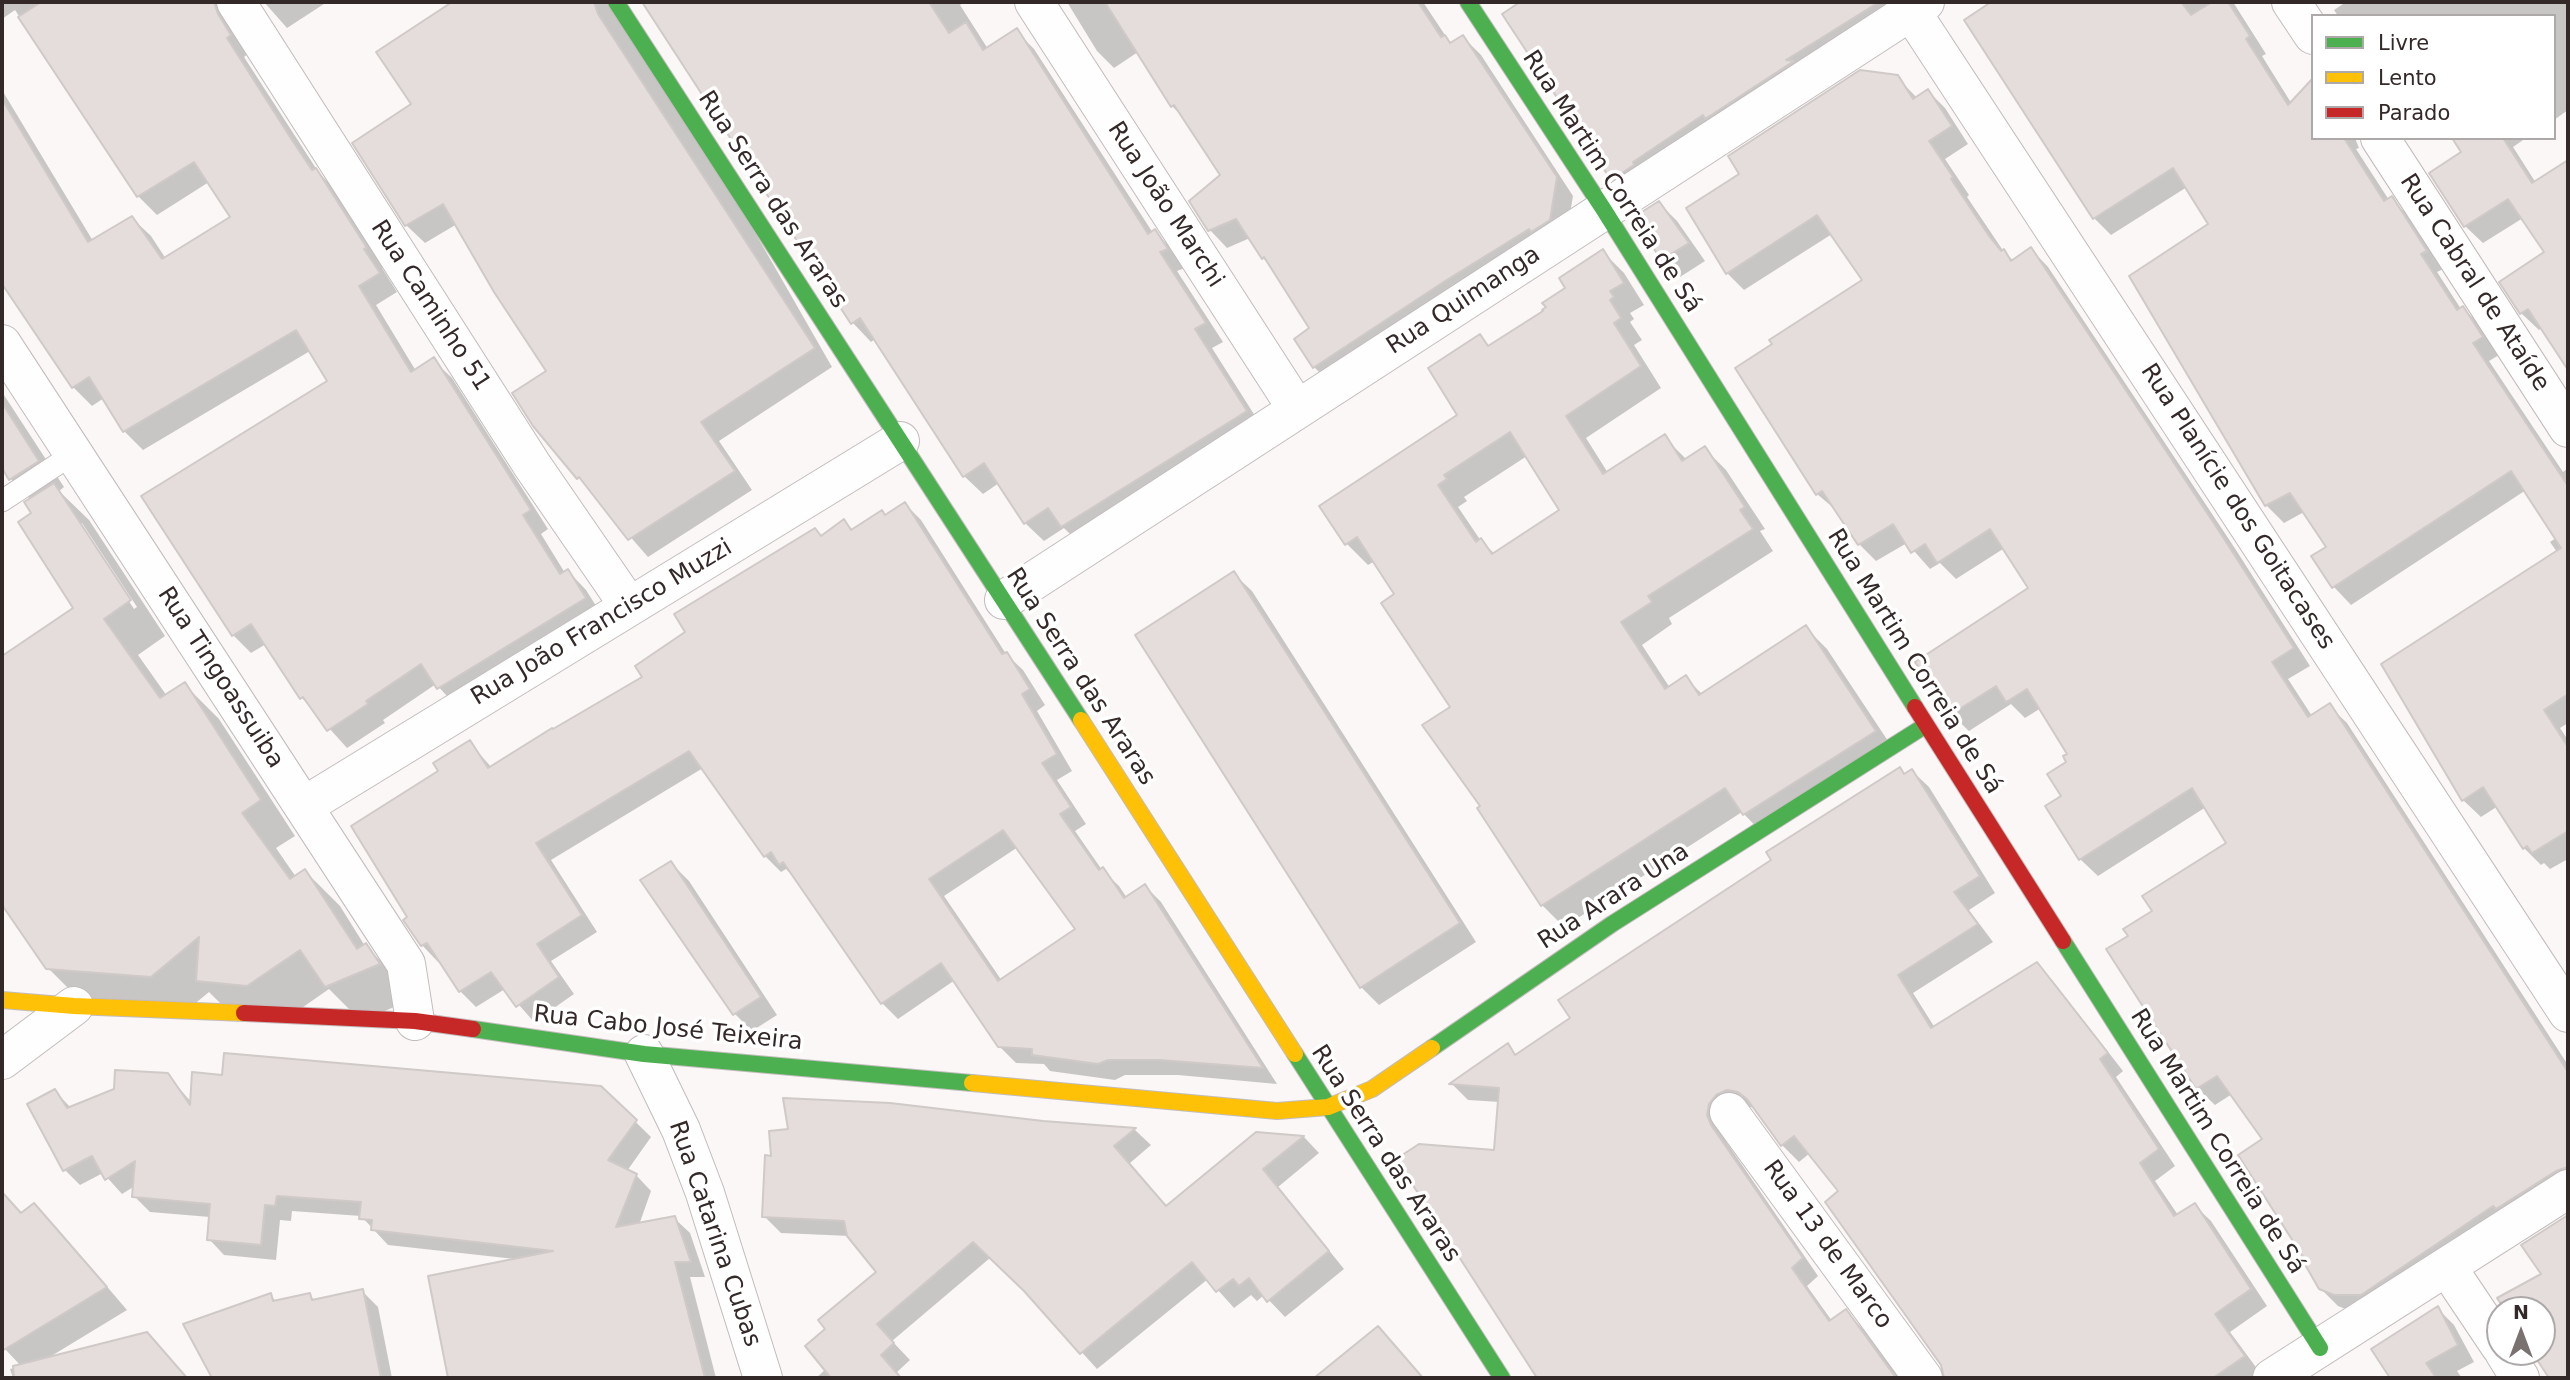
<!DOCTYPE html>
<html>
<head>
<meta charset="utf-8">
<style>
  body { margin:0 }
  #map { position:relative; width:2570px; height:1380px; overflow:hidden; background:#fbf7f7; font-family:"DejaVu Sans",sans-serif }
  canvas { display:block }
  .frame { position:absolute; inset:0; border:4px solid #342929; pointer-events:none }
  .legend { position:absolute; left:2311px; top:14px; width:245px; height:126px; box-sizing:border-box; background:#fff; border:2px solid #aea9a9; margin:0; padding:9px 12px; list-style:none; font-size:21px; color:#342929 }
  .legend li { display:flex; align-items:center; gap:14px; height:35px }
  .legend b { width:35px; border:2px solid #aea9a9 }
  .north { position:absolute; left:2486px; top:1296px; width:70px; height:70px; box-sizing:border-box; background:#fff; border:2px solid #aea9a9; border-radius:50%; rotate:0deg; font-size:19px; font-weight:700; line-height:28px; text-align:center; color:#342929 }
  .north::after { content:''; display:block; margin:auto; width:24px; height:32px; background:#7a7171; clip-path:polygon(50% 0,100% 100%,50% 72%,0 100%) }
</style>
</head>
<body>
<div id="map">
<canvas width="2570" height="1380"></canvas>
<div class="frame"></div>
<ul class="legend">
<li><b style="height:9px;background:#4caf50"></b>Livre</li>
<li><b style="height:9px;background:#ffc107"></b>Lento</li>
<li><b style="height:9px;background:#c62828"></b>Parado</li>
</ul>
<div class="north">N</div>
</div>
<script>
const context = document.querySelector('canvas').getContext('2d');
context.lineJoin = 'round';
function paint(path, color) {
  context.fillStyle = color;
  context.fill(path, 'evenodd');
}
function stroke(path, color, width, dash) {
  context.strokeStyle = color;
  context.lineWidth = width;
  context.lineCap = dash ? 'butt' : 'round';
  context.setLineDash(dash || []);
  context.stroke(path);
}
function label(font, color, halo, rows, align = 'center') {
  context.font = font + ' "DejaVu Sans",sans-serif';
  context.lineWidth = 7;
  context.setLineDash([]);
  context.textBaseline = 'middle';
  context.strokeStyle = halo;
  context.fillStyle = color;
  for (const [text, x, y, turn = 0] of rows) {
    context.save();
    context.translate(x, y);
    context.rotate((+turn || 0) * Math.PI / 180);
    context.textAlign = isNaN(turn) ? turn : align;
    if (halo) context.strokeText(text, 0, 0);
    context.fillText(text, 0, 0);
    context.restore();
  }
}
paint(new Path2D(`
  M2 2H243L248 54 244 57 319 173 334 188 384 267 382 268 397 292 376 305 416 371 433 360 452 378 548 529 541 534 565 573 568 571 586 590 603 617 457 707 436 684 383 720 385 723 347 748 302 698 266 644 251 653 233 635 329 381 310 351 143 450 124 431 104 398 92 406 73 387 2 279V90L93 241 132 218 151 236 166 259 232 218 209 182 157 215 138 196 15 10 2 19Z
  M264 2H327L287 28Z
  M455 2H623L832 367 719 441 752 490 648 557 578 477 548 371 457 224 425 243 406 225 413 105 378 52Z
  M644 2H964L960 5 988 49 1016 31 1034 49 1153 233 1154 231 1173 250 1185 268 1177 271 1223 342 1212 348 1264 430 1081 545 1064 528 1044 541 1025 523 999 483 983 494 964 476 875 339 871 342 853 323Z
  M1067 2H1423L1451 44 1463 37 1481 55 1573 196 1566 237 1331 384 1314 367 1312 328 1274 269 1263 258 1250 238 1227 248 1210 230 1223 176 1187 121 1172 106 1138 52 1114 68 1097 51Z
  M1528 2H1886V25L1629 196 1612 179 1505 15Z
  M1994 2H2233L2266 54 2262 56 2313 138H2355L2359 148 2356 149 2389 200 2391 199 2409 216 2443 269 2437 272 2461 309 2463 308 2480 325 2499 355 2489 361 2563 472 2568 468V723L2560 728 2568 740V859L2550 869 2544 863 2541 865 2524 848 2498 806 2481 817 2463 800 2557 552 2550 542 2556 538 2526 490 2351 605 2334 587 2314 557 2328 548 2304 512 2284 523 2266 505 2211 224 2187 187 2111 235 2094 218 1967 20Z
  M2346 2H2568V110L2554 120V16H2338L2334 10Z
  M1897 77 1917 98 1928 91 1945 108 1968 144 1945 159 1969 195 1967 197 2004 252 2014 261 2031 249 2048 267 2236 550 2310 666 2288 679 2312 716 2329 706 2347 723 2566 1062 2568 1061V1191L2353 1312 2338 1306 2320 1288 2307 1260 2264 1139 2232 1094 2215 1105 2197 1088 2130 937 2229 843 2206 807 2098 876 2080 859 2064 796 2069 754 2041 708 2025 718 2011 704 1969 731 1951 714 2030 589 2003 549 1956 579 1940 563 1930 569 1907 543 1876 561 1859 544 1836 510 1817 494 1864 280 1832 234 1744 290 1727 273Z
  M2454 138H2526L2513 147 2536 183 2568 162V367L2542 327 2539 330 2521 313 2547 253 2523 218 2483 243 2465 226 2463 152Z
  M1659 203 1677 221 1705 261 1680 277 1662 259Z
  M1603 252 1624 273 1644 305 1630 313 1634 319 1630 322 1642 340 1634 345 1661 388 1586 438 1608 473 1664 437 1687 460 1705 449 1726 470 1765 529 1760 531 1773 551 1669 618 1672 624 1642 645 1670 688 1685 677 1703 695 1806 628 1827 649 1896 753 1765 836 1742 812 1564 927 1542 905 1479 808 1482 806 1453 707 1397 595 1375 561 1368 565 1347 544 1322 507 1459 416 1480 337 1490 347 1545 312ZM1527 456 1562 511 1495 554 1481 541 1458 507 1467 501 1464 497Z
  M2 392 64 487 59 491 89 520 165 636 138 655 167 696 184 684 219 719 295 836 276 848 296 877 305 871 340 906 365 946 401 980 413 999 361 1021 329 989 283 1021 233 1016 209 992 186 1011 83 1003 48 968 2 902V658L75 609 33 514 31 500 11 479 2 465ZM78 523H82L137 607 134 609Z
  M905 504 921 520 1006 654 1023 670 1045 705 1037 711 1072 771 1057 780 1086 824 1075 831 1102 870 1119 886 1127 898 1145 886 1161 902 1277 1084 1178 1075H1125L1115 1080 1050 1071 1044 1064 1016 1063 999 1046 955 980 898 1019 882 1003 796 880 786 869 781 872 765 856 703 768 551 860 597 932 551 961 574 994 534 1022 505 989 476 1007 460 991 440 961 438 962 422 945 409 918 440 772 470 743 492 768 644 677 688 632 815 530 822 537 844 521 854 531 885 516ZM1018 847 1077 930 1002 981 944 896Z
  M1234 574 1252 591 1476 942 1379 1005 1361 987Z
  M1900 769 1906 775 1912 771 1929 787 1995 893 1969 910 1993 942 1913 993 1935 1028 2037 964 2053 981 2123 1071 2116 1077 2175 1166 2155 1181 2178 1215 2194 1205 2211 1221 2267 1306 2230 1332 2264 1378H1961L1914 1315 1840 1192 1810 1153 1799 1162 1782 1145 1755 1108 1745 1106 1723 1133 1727 1143 1818 1276 1807 1286 1832 1321 1845 1311 1862 1328 1899 1378H1556L1541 1353 1496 1152 1500 1102 1468 1100 1452 1084 1507 1046 1517 1056 1572 1018 1774 861Z
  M671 863 689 881 777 1015 752 1031 734 1013Z
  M167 1074 192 1103 224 1076 600 1087 651 1137 627 1171 636 1175 651 1191 639 1225 674 1218 690 1233 705 1277H690L716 1378H438L450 1375 515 1259 388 1245 361 1216 292 1211 291 1221 280 1220 276 1260 224 1255 209 1239 210 1217 150 1212 134 1196 135 1186 122 1194 103 1173 80 1185 65 1170 55 1091 71 1108Z
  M1043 1123 1135 1130 1151 1145 1130 1163 1167 1207 1257 1134 1304 1137 1319 1153 1278 1187 1344 1269 1285 1317 1264 1295 1257 1301 1251 1295 1234 1308 1208 1279 1097 1369 1031 1296 990 1258 892 1341 910 1360 897 1372 902 1378H816L826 1369 828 1330 879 1272 850 1236 781 1233 764 1216Z
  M2 1192 22 1214 34 1205 56 1227 127 1310 48 1358 162 1350 187 1378H13L10 1369 21 1366 5 1349 2 1339Z
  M2568 1217V1378H2546L2549 1376 2534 1352H2542V1310H2507L2543 1274 2523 1246Z
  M362 1291 378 1307 392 1378H214L185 1325 270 1295 277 1302 310 1295 315 1301Z
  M2437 1308 2454 1325 2474 1362 2457 1371 2462 1378H2392L2374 1349Z`), '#0003');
const building = new Path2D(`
  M41 2H214L218 14 231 35 227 38 290 137 312 170 316 168 367 248 364 249 380 273 359 286 411 372 434 357 531 510 523 515 560 574 568 569 586 598 437 689 421 664 366 701 368 704 327 731 303 697 300 699 251 624 232 636 141 496 327 381 296 330 123 432 89 377 72 388 2 284V99L88 242 132 216 162 259 230 217 194 162 137 197 18 17Z
  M452 2H594L598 14 815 348 701 422 735 471 628 540 579 477 577 479 533 426 512 393 546 371 494 292 443 204 405 226 352 143 411 104 376 52Z
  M642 2H929L949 33 966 22 983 50 1017 28 1148 234 1155 229 1168 249 1160 252 1206 323 1195 329 1247 411 1061 527 1048 508 1024 524 984 463 963 477 860 318 851 324Z
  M1105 2H1418L1441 37 1445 35 1450 43 1463 35 1557 177 1550 220 1531 232 1529 229 1445 281 1313 368 1294 339 1309 328 1264 257 1262 259 1236 219 1208 231 1189 201 1220 175 1174 105 1171 107Z
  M1520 2H1879L1786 60 1794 61 1705 119 1703 115 1633 162 1634 165 1611 180 1502 14Z
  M1991 2H2181L2191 15 2212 2H2228L2250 36 2246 39 2288 105 2313 78V138H2344L2384 201 2392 196 2427 251 2421 254 2457 310 2463 306 2483 337 2473 343 2568 486V694L2544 710 2568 747V831L2532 853 2527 846 2523 849 2483 787 2462 801 2381 664 2561 548 2511 471 2332 588 2311 556 2326 547 2290 493 2265 506 2129 276 2208 224 2173 168 2093 219 1964 20Z
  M1860 70 1898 75 1913 99 1928 89 1952 126 1929 141 1953 177 1951 179 1989 236 2001 251 2004 249 2011 261 2031 247 2219 531 2294 648 2272 662 2308 717 2330 703 2568 1072V1167L2556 1171 2496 1209 2493 1206 2361 1295H2334L2319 1289 2303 1261 2305 1260 2238 1155 2262 1139 2217 1076 2196 1089 2106 949 2128 936 2123 929 2152 911 2142 896 2226 843 2192 788 2079 860 2045 806 2061 796 2047 774 2066 762 2063 756 2067 754 2027 689 2006 702 1996 686 1950 715 1915 662 2028 588 1990 529 1937 563 1925 544 1911 553 1893 524 1858 545 1822 491 1816 495 1735 368 1772 344 1769 340 1862 280 1817 215 1726 274 1686 208 1739 174 1728 156Z
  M2452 138H2503L2532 183 2568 160V370L2528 309 2520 314 2499 282 2544 252 2508 199 2464 227 2429 173 2461 152Z
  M1659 201 1689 243 1661 260 1634 217Z
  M1603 249 1624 283 1610 291 1614 297 1610 300 1621 318 1614 323 1641 366 1566 416 1603 474 1665 434 1682 461 1705 446 1745 507 1740 510 1753 529 1648 596 1652 602 1621 622 1665 689 1686 675 1699 695 1806 625 1876 731 1743 815 1725 788 1541 906 1477 808 1480 806 1422 725 1450 707 1381 603 1394 594 1357 537 1345 545 1319 506 1457 415 1428 368 1480 334 1488 346 1543 311 1542 310 1546 307 1542 303 1565 288 1559 278ZM1510 432 1559 510 1492 554 1481 538 1476 542 1438 485 1447 479 1444 475Z
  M2 403 39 461 9 480 2 468Z
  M54 483 131 600 104 619 160 698 185 682 261 800 242 813 290 879 305 869 357 949 366 943 380 964 325 987 300 950 247 986 196 981 199 937 151 977 46 969 2 905V656L73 608 18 522 31 513 24 502Z
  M905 502 1002 654 1007 652 1030 689 1022 694 1057 754 1042 763 1071 807 1060 814 1099 870 1103 867 1124 898 1145 884 1263 1068 1160 1060H1108L1098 1064 1032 1055V1049L998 1047 941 963 881 1004 783 862 779 865 771 852 764 857 689 751 536 843 582 915 537 944 559 977 516 1007 491 972 459 992 427 943 421 946 403 920 407 917 351 826 438 771 433 763 470 740 488 768 552 728 553 729 642 677 635 666 685 632 674 614 815 528 821 536 844 519 851 530 882 510 885 515ZM1003 830 1075 929 998 981 929 879Z
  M1234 571 1460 923 1360 988 1135 635Z
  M1900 767 1904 774 1912 769 1980 876 1954 892 1978 924 1898 975 1931 1028 2037 962 2108 1053 2100 1059 2159 1149 2140 1163 2174 1216 2195 1203 2251 1289 2215 1314 2245 1356 2213 1378H1944L1941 1365 1825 1202 1838 1191 1794 1136 1781 1146 1747 1099 1738 1092 1727 1090 1716 1095 1709 1104 1707 1115 1711 1125 1803 1258 1792 1268 1829 1321 1846 1309 1896 1378H1537L1396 1159 1419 1144 1494 1150 1499 1088 1449 1084 1508 1043 1515 1055 1570 1018 1558 1000 1771 860 1766 852Z
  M671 861 761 997 733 1015 640 880Z
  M224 1053 601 1086 637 1120 608 1160 637 1174 616 1227 675 1216 691 1262H675L705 1378H448L428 1276 553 1251 371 1230 372 1220 359 1219 361 1202 277 1196 275 1206 265 1205 261 1245 207 1240 210 1204 132 1197 135 1161 105 1180 92 1156 63 1171 27 1104 55 1089 67 1108 114 1089 115 1070 168 1073 190 1105 192 1072 222 1075Z
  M783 1098 890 1103 1043 1121 1136 1128 1114 1146 1166 1206 1256 1132 1304 1136 1263 1169 1329 1251 1267 1302 1249 1278 1239 1286 1233 1279 1216 1292 1192 1262 1080 1354 1024 1291 973 1242 877 1324 894 1343 881 1355 901 1378H831L805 1346 825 1329 818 1320 876 1272 847 1236 844 1221 762 1217 765 1155 771 1156 769 1131 788 1129Z
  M2 1192 21 1213 34 1203 107 1287 2 1351Z
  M2568 1215V1378H2549L2532 1352H2542V1310H2505L2497 1298 2541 1274 2521 1245Z
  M363 1289 381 1378H212L183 1324 271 1293 273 1301 310 1293 312 1300Z
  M2438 1306 2458 1345 2426 1363 2436 1378H2390L2371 1349Z
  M1378 1326 1423 1378H1314Z
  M147 1332 187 1378H14L13 1366Z`);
paint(building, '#e5dddc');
stroke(building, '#cfc9c7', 2);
const lane = new Path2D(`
  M2 501 73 454`);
const street = new Path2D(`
  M236 2 532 465 629 606
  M1034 2 1297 409
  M1905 2 2568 1013
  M2291 2 2313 35
  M2380 138 2568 428
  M2 344 406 964 415 1021
  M1004 600 1925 2
  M304 806 900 441
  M644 1054 681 1130 705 1193 763 1378
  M2 1060 74 1006
  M1729 1112 1923 1378
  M2447 1267 2500 1346
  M2504 1352 2520 1378
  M2272 1378 2568 1189`);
const fast = new Path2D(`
  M616 2 1081 720
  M1468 2 1604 210 1915 707
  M2063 941 2320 1348
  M473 1029 644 1054 972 1083
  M1432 1048 1612 924 1926 725
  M1295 1054 1502 1378`);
const slow = new Path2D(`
  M1081 720 1295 1054
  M2 1000 74 1006 244 1013
  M972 1083 1277 1111 1328 1107 1372 1089 1432 1048`);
const jam = new Path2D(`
  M1915 707 2063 941
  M244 1013 415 1021 473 1029`);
stroke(lane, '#c2bcbb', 23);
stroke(street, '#c2bcbb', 40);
stroke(fast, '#c2bcbb', 18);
stroke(slow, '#c2bcbb', 18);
stroke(jam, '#c2bcbb', 18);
stroke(lane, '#fefefe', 21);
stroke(street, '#fefefe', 38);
stroke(fast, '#4caf50', 16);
stroke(slow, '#ffc107', 16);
stroke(jam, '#c62828', 16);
label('24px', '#342929', '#fff', [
  ["Rua Martim Correia de Sá",1611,182,57],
  ["Rua Serra das Araras",772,200,57],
  ["Rua João Marchi",1165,205,57],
  ["Rua Cabral de Ataíde",2474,283,57],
  ["Rua Quimanga",1464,301,-33],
  ["Rua Caminho 51",430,306,57],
  ["Rua Planície dos Goitacases",2237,507,57],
  ["Rua João Francisco Muzzi",602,623,-31],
  ["Rua Martim Correia de Sá",1914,662,58],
  ["Rua Serra das Araras",1080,677,57],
  ["Rua Tingoassuiba",220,678,57],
  ["Rua Arara Una",1614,897,-33],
  ["Rua Cabo José Teixeira",668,1029,6],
  ["Rua Martim Correia de Sá",2217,1142,58],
  ["Rua Serra das Araras",1385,1154,57],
  ["Rua Catarina Cubas",714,1234,71],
  ["Rua 13 de Marco",1827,1245,54]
]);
</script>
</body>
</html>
